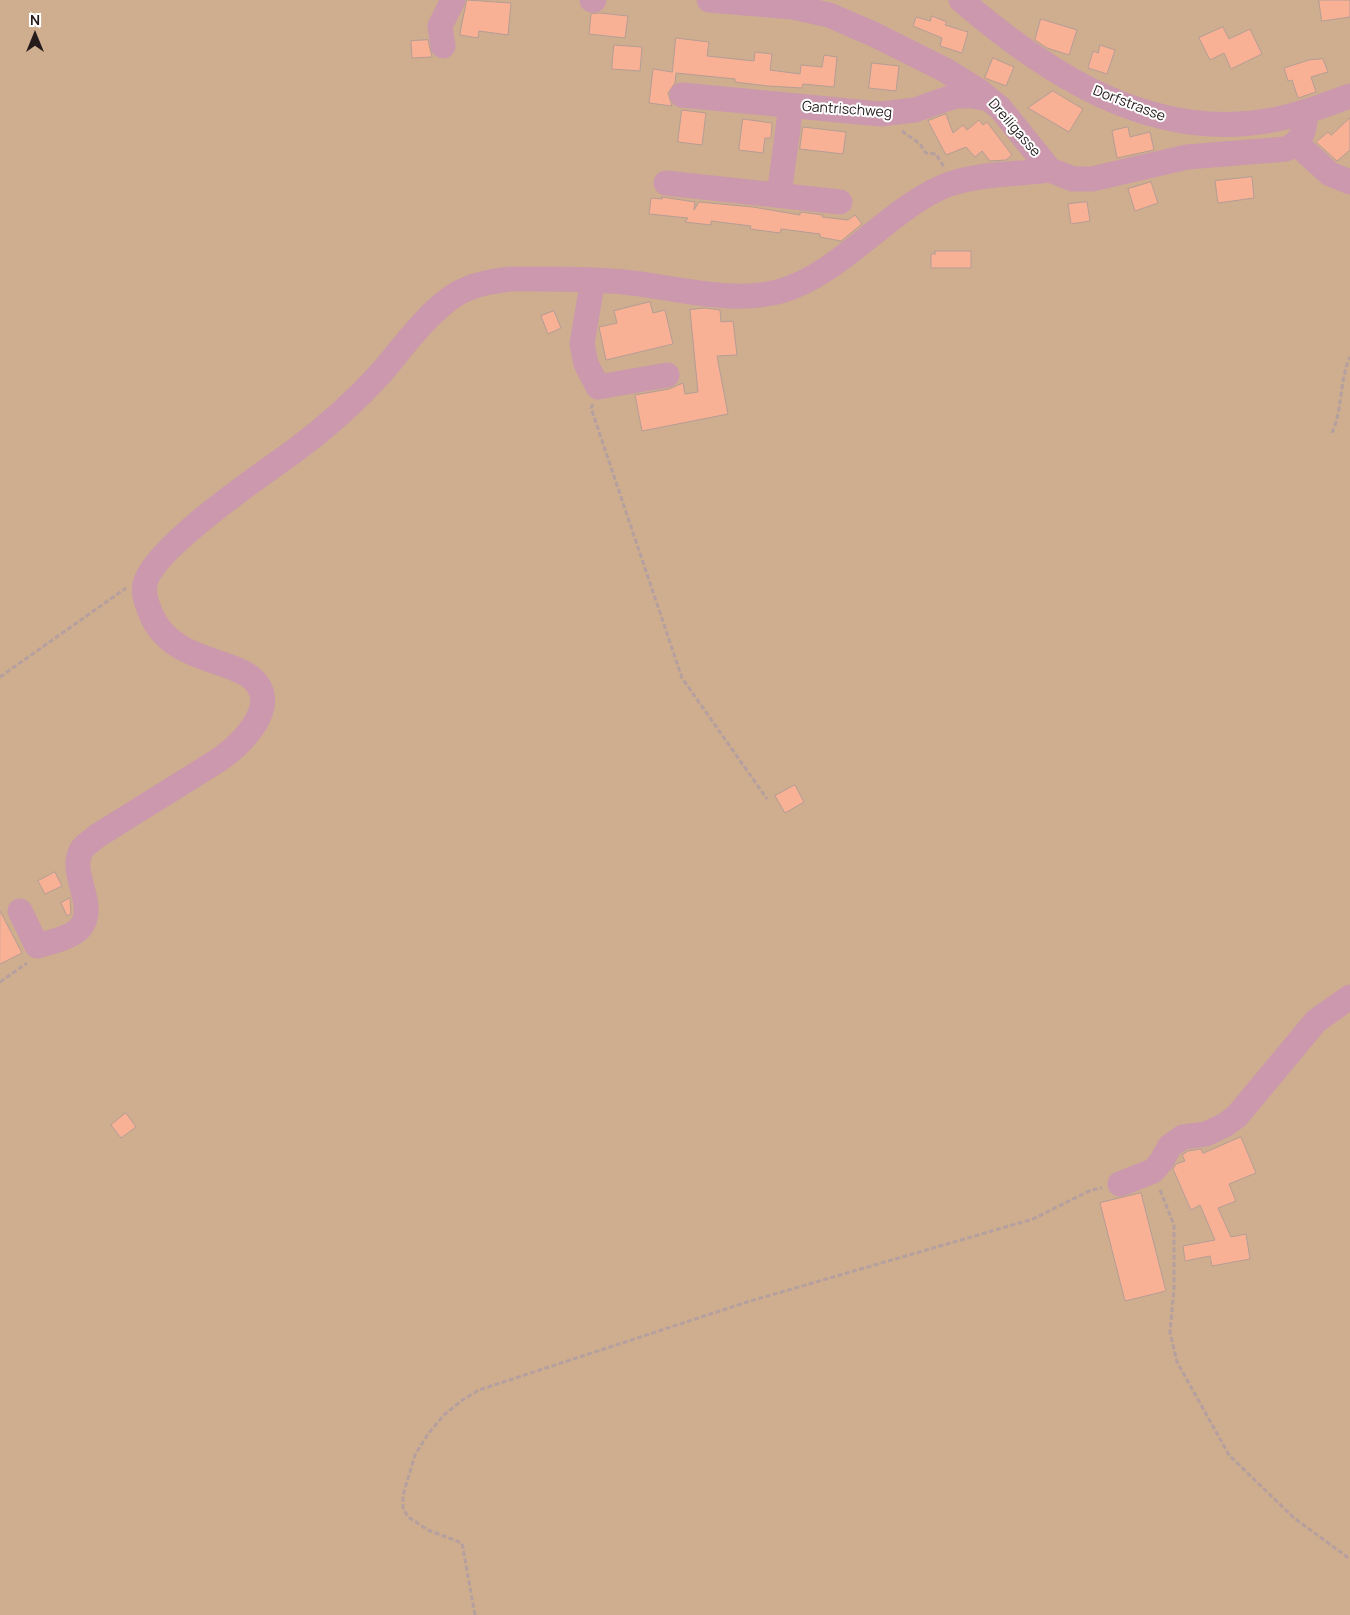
<!DOCTYPE html>
<html>
<head>
<meta charset="utf-8">
<style>
  body { margin:0 }
  #map { position:relative; width:1350px; height:1615px; overflow:hidden; background:#f8dcdc; font-family:Manrope,sans-serif }
  canvas { display:block }
  .north { position:absolute; left:10px; top:10px; width:50px; height:50px; -webkit-text-stroke:4px #fff; paint-order:stroke; rotate:0deg; font-size:14px; font-weight:700; line-height:20px; text-align:center; color:#251b1b }
  .north::after { content:''; display:block; margin:auto; width:18px; height:22px; background:#251b1b; clip-path:polygon(50% 0,100% 100%,50% 72%,0 100%) }
</style>
</head>
<body>
<div id="map">
<canvas width="1350" height="1615"></canvas>
<div class="north">N</div>
</div>
<script>
const context = document.querySelector('canvas').getContext('2d');
context.lineJoin = 'round';
function paint(path, color) {
  context.fillStyle = color;
  context.fill(path, 'evenodd');
}
function stroke(path, color, width, dash) {
  context.strokeStyle = color;
  context.lineWidth = width;
  context.lineCap = dash ? 'butt' : 'round';
  context.setLineDash(dash || []);
  context.stroke(path);
}
function label(font, color, halo, rows, align = 'center') {
  context.font = font + ' Manrope,sans-serif';
  context.lineWidth = 4;
  context.setLineDash([]);
  context.textBaseline = 'middle';
  context.strokeStyle = halo;
  context.fillStyle = color;
  for (const [text, x, y, turn = 0] of rows) {
    context.save();
    context.translate(x, y);
    context.rotate((+turn || 0) * Math.PI / 180);
    context.textAlign = isNaN(turn) ? turn : align;
    if (halo) context.strokeText(text, 0, 0);
    context.fillText(text, 0, 0);
    context.restore();
  }
}
paint(new Path2D(`
  M0 0H1350V1615H0Z`), '#ceae8f');
const building = new Path2D(`
  M467 0 511 3 508 35 479 31 478 38 460 35Z
  M1319 0H1350V17L1322 21Z
  M600 13 628 16 625 38 589 34 591 14Z
  M932 16 947 22 945 25 968 32 962 53 940 46 942 38 913 26 916 17 930 21Z
  M1041 19 1077 30 1069 55 1047 48 1035 40Z
  M1223 27 1229 39 1250 29 1262 54 1231 69 1224 53 1210 60 1199 38Z
  M676 38 709 42 707 56 754 61 755 52 772 54 770 70 800 74 801 65 822 67 824 55 837 57 834 87 803 84 802 88 768 86 735 82V79L676 73 675 83 668 93 672 106 649 103 653 69 672 72Z
  M428 40 432 57 412 58 411 41Z
  M614 45 642 47 640 71 612 69Z
  M1100 45 1115 50 1107 74 1088 68 1093 51 1098 53Z
  M993 58 1014 67 1006 86 985 78Z
  M1323 59 1328 72 1311 77 1316 92 1298 98 1292 80 1288 81 1284 68 1309 60Z
  M872 63 899 66 896 91 869 88Z
  M1053 91 1083 109 1069 132 1028 108Z
  M682 110 706 113 702 145 678 142Z
  M946 114 953 133 963 125 967 130 979 120 983 125 987 122 1012 155 1006 160 990 161 982 151 975 157 966 147 946 155 928 121Z
  M1350 118V150L1337 161 1316 142 1328 132 1331 135Z
  M743 119 772 123 771 138H765L763 153 739 150Z
  M803 127 846 132 843 154 800 149Z
  M1128 127 1130 137 1150 132 1154 150 1117 158 1112 131Z
  M1252 177 1254 198 1218 203 1215 181Z
  M1151 182 1158 203 1135 211 1128 189Z
  M662 197 695 202 694 210 699 202 753 207 800 215V212L823 215 822 217 848 220 855 215 862 224 841 241 820 237V234L781 229 780 233 750 229 751 226 711 221V225L685 222 688 218 649 214 651 198 662 199Z
  M1087 202 1090 221 1071 224 1068 204Z
  M935 251H971V268H931V254H935Z
  M650 302 653 313 665 310 673 344 606 360 599 327 617 323 614 311Z
  M705 308 720 310 721 322 733 321 737 355 717 356 728 414 642 431 635 395 669 389 683 383 685 394 698 392 690 310Z
  M554 311 561 328 548 334 541 316Z
  M795 785 804 802 785 813 775 796Z
  M55 872 62 886 45 894 38 881Z
  M70 898 71 914 67 916 61 903Z
  M0 911 22 953 0 964Z
  M126 1113 136 1127 121 1138 111 1125Z
  M1241 1137 1256 1173 1229 1184 1236 1201 1218 1208 1231 1237 1246 1234 1250 1259 1212 1266 1210 1256 1185 1261 1183 1246 1215 1240 1200 1205 1191 1210 1173 1169 1176 1164 1185 1161 1182 1155 1188 1151 1201 1149 1203 1153Z
  M1141 1193 1166 1291 1125 1301 1100 1203Z`);
paint(building, '#f9b196');
stroke(building, '#b59d95', 1);
stroke(new Path2D(`
  M902 131 920 144 926 153 936 154 944 167
  M593 404 591 408 682 678 767 799
  M1332 433C1343 409 1339 381 1350 357
  M0 677 126 588
  M0 982 27 963
  M1160 1190 1174 1225V1288L1170 1332 1177 1362 1229 1455 1294 1518 1350 1559
  M475 1615 462 1543 428 1530 408 1517 403 1508V1495L415 1455 428 1434 444 1415 461 1401 479 1390 747 1302 1033 1219 1091 1190 1102 1188`), '#b69f9f', 3, [5, 2.5]);
stroke(new Path2D(`
  M592 0H594
  M709 0 793 7 829 15 873 34 945 70 979 91 1000 108 1050 170 1073 179H1092L1187 157 1286 149C1302 143 1306 128 1305 113
  M961 0C1046 73 1149 141 1267 121 1296 116 1323 106 1350 96
  M443 46 440 26 453 0
  M682 95 880 114 915 110 955 96H973L988 99
  M1296 143 1330 174 1350 182
  M666 183 840 202
  M779 195 791 106
  M593 280 582 343 586 364 598 387 667 375
  M20 911 37 946C50 942 71 938 80 928 99 905 67 873 82 849 86 844 93 840 97 836 136 812 175 787 214 763 239 748 286 703 249 676 242 671 233 668 225 665 195 655 164 646 151 614 147 604 143 595 145 584 152 549 262 474 293 452 327 427 354 403 382 372 404 346 424 317 452 297 469 285 490 281 511 279 548 279 586 278 624 282 674 287 731 305 781 291 841 273 885 213 942 187 973 173 1016 175 1050 170
  M1120 1184 1153 1171 1161 1162 1170 1146 1183 1137 1206 1134 1225 1125 1237 1116 1316 1021 1350 997`), '#cc98ad', 25);
label('14px', '#251b1b', '#fff', [
  ["Dorfstrasse",1129,104,21],
  ["Gantrischweg",847,110,4],
  ["Dreiligasse",1014,128,49]
]);
</script>
</body>
</html>
